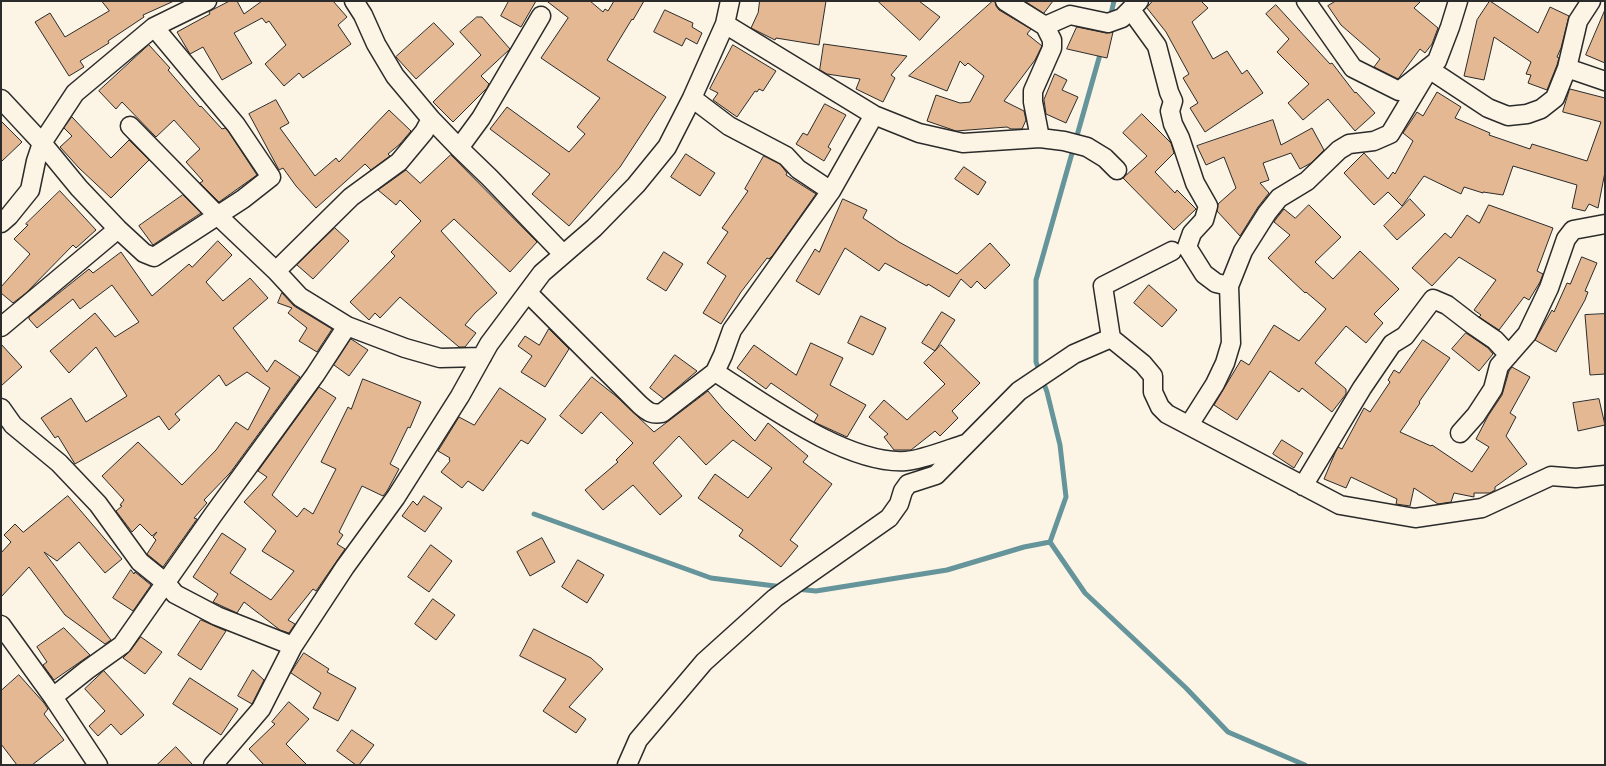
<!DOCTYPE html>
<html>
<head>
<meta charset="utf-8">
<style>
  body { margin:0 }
  #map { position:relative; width:1606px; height:766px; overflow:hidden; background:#fcf5e5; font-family:Itim,sans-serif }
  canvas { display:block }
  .frame { position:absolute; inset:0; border:2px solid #2b2b2b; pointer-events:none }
</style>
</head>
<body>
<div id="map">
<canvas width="1606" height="766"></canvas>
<div class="frame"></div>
</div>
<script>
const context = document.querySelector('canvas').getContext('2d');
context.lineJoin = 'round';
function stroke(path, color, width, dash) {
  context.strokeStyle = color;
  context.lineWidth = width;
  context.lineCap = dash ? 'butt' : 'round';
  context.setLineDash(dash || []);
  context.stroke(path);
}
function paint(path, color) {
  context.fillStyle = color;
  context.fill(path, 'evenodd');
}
stroke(new Path2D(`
  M1110 18 1114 1
  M534 514 711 578 783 587
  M1050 542 1066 497 1060 445 1047 392 1036 362V280L1101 51
  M1050 542 1085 593 1186 688 1228 732 1305 765
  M796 589 816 591 947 570 1024 547 1050 542`), '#65959b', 5);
const building = new Path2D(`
  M102 1H174L143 15 144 17 108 41 109 43 80 61 84 67 69 76 35 22 50 13 65 37 109 11Z
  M230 1H237L244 14 262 1H333L347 17 338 25 351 44 303 78 299 73 284 86 265 64 286 45 269 21 266 23 262 18 234 33 252 63 222 80 203 47 190 54 177 32 210 14 209 12Z
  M509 1H536L521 27 501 16Z
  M547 1H590L603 12 605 9 608 11 614 1H644L633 20 632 19 607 60 666 97 620 167 569 226 532 194 550 174 490 129 507 107 569 152 585 134 577 127 600 98 541 58 568 18Z
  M760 1H826L819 45 776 38 775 40 751 28 758 13Z
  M878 1H919L940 17 920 40Z
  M993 1H995L996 6 999 10 1031 29 1027 34 1042 46 1035 60 1004 101 1024 111 1026 120 1022 129H1011L1007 127 956 131 927 121 936 95 960 103 970 102 984 76 968 63 965 66 960 61 947 91 909 76Z
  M1025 1H1053L1044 13Z
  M1153 1H1201L1208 8 1192 22 1213 59 1227 51 1242 74 1247 70 1263 93 1205 132 1190 108 1198 103 1183 78 1189 74 1166 32 1147 8Z
  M1336 1H1421L1414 8 1438 28 1432 44 1425 53 1420 49 1398 79 1374 67 1380 59 1341 25 1328 6Z
  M1490 1 1538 33 1550 7 1569 16 1561 48 1557 57 1559 58 1557 65 1547 90 1528 83 1531 75 1526 74 1531 62 1494 37 1484 80 1464 76 1477 20Z
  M1276 5 1330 64 1332 63 1355 93 1356 92 1375 113 1355 131 1328 99 1303 120 1288 103 1309 84 1277 52 1289 39 1266 14Z
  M665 10 693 23 692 27 702 33 697 44 686 38 682 46 654 32Z
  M1605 10V63L1586 55Z
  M477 17H482L510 49 481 76 489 84 487 88 453 122 433 102 481 55 460 32Z
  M434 23 454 44 416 79 396 57Z
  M1077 27 1106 33 1113 32 1107 58 1067 49Z
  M824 44 907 56 891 75 895 78 883 102 856 89 860 79 827 74 820 70Z
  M149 45 170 68 168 70 200 107 201 106 222 129 225 128 228 131 257 175 219 202 200 183 203 181 186 162 200 149 174 120 156 137 122 102 116 109 99 91Z
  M733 45 776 71 763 91 759 89 757 92 755 91 737 117 713 100 718 93 710 89Z
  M1055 74 1067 80 1062 90 1078 97 1066 123 1046 114 1044 100Z
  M1570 89 1605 98V172L1598 208 1589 204 1585 211 1572 208 1577 185 1513 166 1503 195 1483 192V193L1464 187 1461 194 1424 176 1402 206 1388 192 1374 205 1344 173 1364 153 1388 179 1393 172 1395 174 1413 141 1403 133 1417 112 1423 116 1437 92 1461 107 1455 118 1490 133 1489 135 1530 149 1532 144 1587 161 1601 122 1563 112Z
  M276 100 289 123 280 128 315 176 336 158 339 162 389 110 411 131 400 144 388 154 390 156 371 170 365 164 316 208 296 186 283 168 279 170 249 114Z
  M825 104 846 115 828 147 831 149 824 161 796 144 803 133 807 135Z
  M1142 114 1171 143 1174 153 1155 172 1175 193 1177 190 1196 209 1174 230 1123 178 1147 156 1123 133Z
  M72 117 111 158 129 140 149 160 111 198 79 168 60 147 72 136 64 128Z
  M1273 120 1281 145 1312 128 1324 150 1311 163 1300 169 1291 153 1263 163 1269 180 1260 183 1269 193 1258 207 1240 236 1217 211 1218 204 1236 188 1224 157 1206 165 1197 146Z
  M1 121 22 142 1 162Z
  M686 154 715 173 700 196 671 177Z
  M451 155 537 242 510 272 454 219 441 231 497 293 475 313 465 325 476 333 465 347H459L400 297 380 318 375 313 369 320 350 302 395 256 391 252 421 221 400 200 396 205 378 190 406 170 420 183Z
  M764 156 780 164 787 173 786 175 816 194 773 255 769 259 767 258 741 292 721 324 703 313 726 276 707 263 728 232 722 228 748 191 745 189Z
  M964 167 986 182 978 195 955 179Z
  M60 191 96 230 76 248 73 245 26 293 13 303 1 293V287L30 254 14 239 28 225 26 224Z
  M183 195 201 213 153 245 139 226Z
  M843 199 867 210 863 218 899 242 957 274 990 243 1010 265 985 289 977 281 971 288 961 279 949 297 928 284 927 286 885 263 879 271 845 248 819 295 796 281 815 249 819 252Z
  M1410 199 1425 215 1397 240 1384 226Z
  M1309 205 1341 237 1315 262 1333 279 1360 251 1399 289 1374 314 1383 323 1366 343 1346 326 1315 363 1346 389V394L1332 412 1302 388 1299 392 1270 371 1237 420 1214 405 1241 360 1249 365 1274 325 1299 341 1326 309 1306 292 1305 293 1268 258 1290 235 1274 222 1276 219 1284 209 1295 218Z
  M1489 205 1553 228 1537 271 1543 274 1540 282 1529 300 1524 297 1499 330 1479 317 1481 315 1474 310 1496 280 1459 257 1432 286 1412 268 1445 233 1451 238 1467 215 1479 223Z
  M335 228 349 241 313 279 297 265Z
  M218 241 232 255 206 282 223 301 250 278 268 298 233 328 267 372 275 360 300 377 230 473 204 500 207 503 194 518 197 519 163 567 147 554 156 540 153 537 157 532 152 536 140 524 132 532 116 511 122 506 120 505 124 500 102 476 138 442 182 485 216 450 236 422 248 430 270 388 247 372 226 386 219 375 175 414 180 420 169 430 159 416 75 464 58 436 55 438 41 418 71 398 86 422 127 396 96 347 69 373 50 351 95 313 115 337 139 322 112 285 80 309 73 299 37 328 29 319V317L89 269 93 273 121 252 152 296 189 264 192 267Z
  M664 252 683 264 666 291 647 279Z
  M1582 257 1597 263 1585 291 1588 292 1585 300 1556 352 1535 340 1552 310 1554 312 1567 283 1570 284Z
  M1149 285 1177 310 1162 327 1134 303Z
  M282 293 294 306 332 329 317 352 299 341 307 328 288 313 292 308 278 303Z
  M942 312 955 320 935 351 922 343Z
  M1605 314V374L1590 375 1585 315Z
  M861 316 886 328 873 355 848 343Z
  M549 329 569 349 545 387 521 372 532 356 518 346 525 336 539 345Z
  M1466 333 1488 348 1493 354 1479 371 1452 349Z
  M351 339 368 350 349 376 334 365Z
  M1423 340 1450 358 1419 402 1420 403 1400 432 1431 446 1432 445 1472 472 1489 447 1476 439 1488 416 1502 395 1509 371 1512 367 1530 377 1510 413 1516 417 1506 436 1527 464 1495 487V490L1490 493H1474V497L1454 493 1451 502 1438 504 1414 488 1410 506 1396 504 1397 499 1351 477 1346 488 1324 479 1335 453 1338 447 1342 449 1364 408 1370 412 1390 382 1388 380 1394 370 1399 373Z
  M811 343 843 358 830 385 866 405 847 437 814 422 818 415 771 383 766 389 737 368 754 345 796 375Z
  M1 344 22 367 1 386Z
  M941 345 980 383 952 411 958 418 940 436 935 431 911 450H894L884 437 888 434 869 417 884 400 907 420 945 384 924 363Z
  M675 355 697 371 664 399 650 388Z
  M592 377 617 397 654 432 708 391 724 410 755 441 768 423 808 456 803 462 832 484 790 540 798 546 781 567 752 545 739 536 743 530 698 498 715 474 748 498 772 468 733 440 706 465 679 436 653 463 682 496 660 515 633 485 603 510 585 490 618 462 616 460 633 443 601 412 582 434 560 416Z
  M363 379 421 402 410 428 408 427 390 464 399 469 387 491 383 496 362 486 339 532 343 535 337 544 345 549 316 591 313 589 288 620 295 624 289 633 280 630 244 602 237 613 213 602 218 594 193 577 222 533 246 549 230 573 271 600 294 571 262 551 276 531 244 502 267 477 258 471 319 387 336 398 272 495 297 517 304 508 313 514 336 469 321 462 348 407 351 409Z
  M500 388 546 419 528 444 521 440 483 491 468 481 462 488 441 472 450 461 449 459 450 458 438 451 459 417 474 425Z
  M1599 399 1605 425 1578 431 1573 403Z
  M1282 440 1303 453 1294 468 1273 454Z
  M68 496 122 559 105 573 79 542 57 561 44 552 111 640 105 644 65 615 29 567 1 597V553L11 542 4 535 15 524 23 532Z
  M424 496 442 508 425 532 402 516 413 501 417 505Z
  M542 538 555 562 530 576 517 552Z
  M431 545 452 561 429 592 408 577Z
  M578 560 604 575 587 603 562 587Z
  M131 570 134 574 135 572 151 585 133 611 113 598Z
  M433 599 455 615 436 640 415 624Z
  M201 620 226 631 201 670 178 655Z
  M64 628 90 655 54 680 43 665 47 662 37 647Z
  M534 629 591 658 603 669 569 707 586 719 576 733 543 711 566 679 520 656Z
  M141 637 162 652 145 674 123 658 130 651Z
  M304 653 329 669 327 672 356 688 338 721 313 708 321 693 291 673Z
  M253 670 264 680 252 704 238 696Z
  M104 671 144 715 121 735 111 724 98 736 89 726 105 711 85 689Z
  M19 675 44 703 48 709 44 714 64 740 32 765H17L1 744V691Z
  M190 678 238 709 221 735 173 704Z
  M289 702 309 719 286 744 307 765H264L249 749 275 724 272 722Z
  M352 730 374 745 359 765H356L337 751Z
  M176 747 193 765H157Z`);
paint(building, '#e3b893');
stroke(building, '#2b2b2b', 1);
const street = new Path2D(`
  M354 1 363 15 376 44 395 76 431 119 459 148 490 178 563 254
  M1005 1 1045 26 1052 40V48L1033 91V102L1040 138
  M1306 1 1353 68 1399 91 1437 61 1450 27 1458 1
  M1131 10 1157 46 1169 92 1173 101 1170 111 1173 124 1180 138 1195 183 1208 206 1204 220 1192 233 1187 247 1204 274 1216 283 1229 286
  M725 24 874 115 919 133 963 143 1040 138 1064 141 1087 147 1105 158 1117 170
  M1045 26 1070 15 1108 23 1122 18 1139 1
  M1567 68 1605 81
  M692 98 729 126 786 156 798 169 831 191
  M1 99 42 143 79 188 118 229 144 253 154 257 243 199 271 177 236 125 154 27
  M130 126 217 215 276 271 300 297 347 326 405 348 440 358 482 357
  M459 148 481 118 541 16
  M1 223 9 216 30 190 36 161 42 143 75 93 154 27 207 1
  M276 271 351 197 399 162 424 132 431 119
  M528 293 640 405C648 412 652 415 662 413L715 372 723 355 732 330 831 191 874 115
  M1 327 118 229
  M1111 338 1143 364 1153 376V392L1160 407 1167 414 1340 505 1415 518 1482 508 1551 476 1576 478 1605 475
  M715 372C764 403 847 465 906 461 922 460 949 449 965 444
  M1 408 13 425 59 463 98 504 140 562 166 583 175 594 217 616 293 646
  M1189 425 1215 384 1225 363 1231 343 1229 286 1243 251 1267 213 1279 198 1307 181 1339 150 1349 144 1374 141 1390 134 1429 69 1488 108 1508 116 1527 114 1541 109 1555 98 1567 68 1578 21 1591 1
  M1460 433 1476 415 1493 389 1499 366 1527 334 1549 288 1566 239 1573 230 1605 224
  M1303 486 1362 388 1392 344 1405 336 1433 299 1447 305 1473 325 1495 340 1509 355
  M1 625 53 697 98 765
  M53 697 87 670 122 645 213 515 315 375 347 326
  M213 765 261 709 293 646 345 567 396 497 460 396 489 344 542 273 594 228 636 185 667 147 692 98 725 24 730 1
  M627 765 638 740 704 662 775 598 889 518 899 504 903 491 908 484 936 475 1019 391 1074 354 1111 338 1103 286 1172 251`);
stroke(street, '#2b2b2b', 21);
stroke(street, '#fcf5e5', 18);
</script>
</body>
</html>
